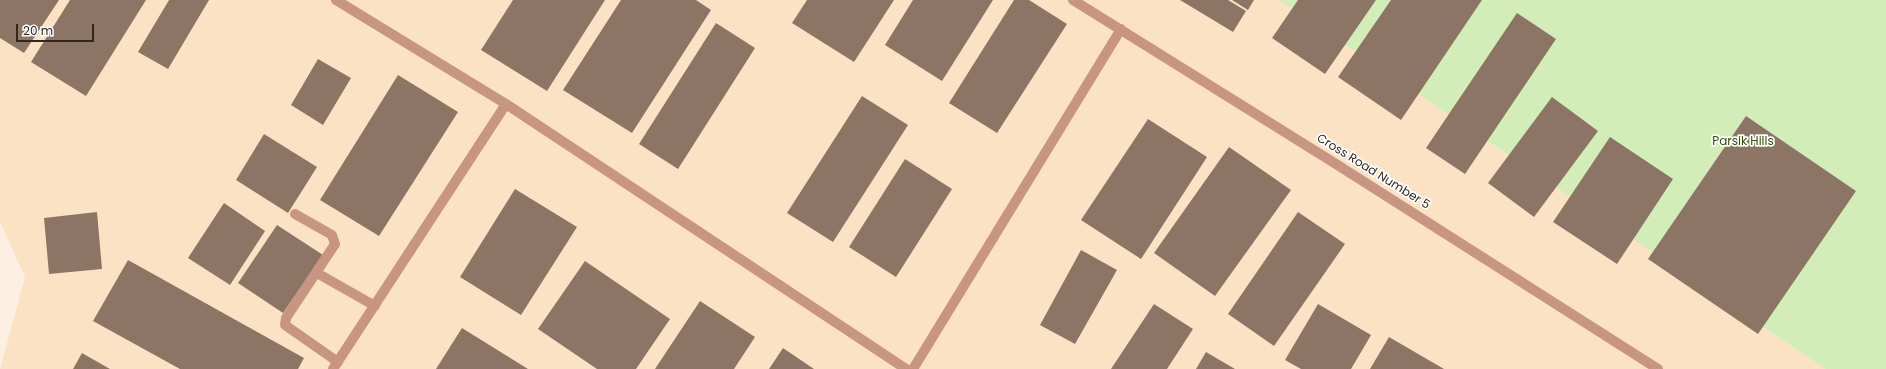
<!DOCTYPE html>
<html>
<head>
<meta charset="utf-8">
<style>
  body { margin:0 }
  #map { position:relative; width:1886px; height:369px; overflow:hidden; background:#fdf0e2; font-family:Poppins,sans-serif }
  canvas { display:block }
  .scale { position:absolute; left:16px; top:24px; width:78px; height:18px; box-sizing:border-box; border:2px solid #30281f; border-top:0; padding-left:5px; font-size:12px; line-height:14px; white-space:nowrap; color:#30281f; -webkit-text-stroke:3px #fff; paint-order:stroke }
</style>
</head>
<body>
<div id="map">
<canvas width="1886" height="369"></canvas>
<div class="scale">20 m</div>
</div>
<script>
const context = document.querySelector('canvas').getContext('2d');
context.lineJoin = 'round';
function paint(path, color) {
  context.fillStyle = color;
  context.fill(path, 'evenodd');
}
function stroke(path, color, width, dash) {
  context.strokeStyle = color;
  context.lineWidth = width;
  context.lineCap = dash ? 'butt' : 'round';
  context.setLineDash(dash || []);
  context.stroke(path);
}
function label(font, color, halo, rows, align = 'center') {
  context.font = font + ' Poppins,sans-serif';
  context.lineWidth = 3.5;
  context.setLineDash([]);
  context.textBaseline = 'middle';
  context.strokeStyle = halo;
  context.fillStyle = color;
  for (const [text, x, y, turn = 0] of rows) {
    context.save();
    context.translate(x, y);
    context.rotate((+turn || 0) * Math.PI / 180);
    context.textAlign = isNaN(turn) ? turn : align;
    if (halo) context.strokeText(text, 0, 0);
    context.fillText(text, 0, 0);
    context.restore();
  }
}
paint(new Path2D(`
  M0 0H1279L1825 369H0L25 277 0 222Z`), '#fce2c4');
paint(new Path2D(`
  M1279 0H1886V369H1825Z`), '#d2edb8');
paint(new Path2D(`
  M0 0H59L24 53 0 38Z
  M70 0H146L86 96 31 62Z
  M169 0H209L168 69 138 52Z
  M513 0H605L547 91 481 50Z
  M621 0H696L711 10 632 133 563 90Z
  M807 0H894L854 62 792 23Z
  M913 0H993L942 81 885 45Z
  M1014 0H1029L1067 24 997 133 949 103Z
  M1180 0H1228L1246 11 1233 32Z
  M1232 0H1254L1248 10Z
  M1298 0H1376L1325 74 1272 38Z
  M1391 0H1482L1401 120 1338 77Z
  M1517 13 1556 39 1465 174 1426 148Z
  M716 23 755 48 678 169 639 144Z
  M318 59 351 78 323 125 291 105Z
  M398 75 458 112 379 236 320 200Z
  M862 96 908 125 833 242 787 213Z
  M1552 97 1598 131 1534 217 1488 183Z
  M1746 116 1856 191 1758 334 1648 259Z
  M1148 119 1207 157 1141 259 1081 220Z
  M264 134 317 167 288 213 236 180Z
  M1610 137 1673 179 1617 264 1553 222Z
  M1229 147 1291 190 1215 296 1154 253Z
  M905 159 952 189 896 277 849 247Z
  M515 189 577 227 521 315 460 277Z
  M224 203 265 231 230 285 188 258Z
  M97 212 102 269 49 274 44 218Z
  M1298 212 1345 244 1274 346 1228 314Z
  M277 225 323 255 283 313 238 283Z
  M1081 250 1117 270 1075 344 1040 325Z
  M128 260 304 358 298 369H180L93 321Z
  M585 261 670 319 636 369H597L538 329Z
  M700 301 755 337 734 369H655Z
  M1154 304 1193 329 1167 369H1111Z
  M1318 304 1371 335 1351 369H1301L1285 360Z
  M462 328 528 369H436Z
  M1389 337 1444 369H1370Z
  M783 348 814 369H769Z
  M1206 352 1235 369H1196Z
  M82 353 110 369H73Z`), '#8d7565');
stroke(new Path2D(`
  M295 214 332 235 335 244 286 318 285 325 338 362
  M317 273 375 306`), '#c99583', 10);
stroke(new Path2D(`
  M1073 0 1336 164 1658 369
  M506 104 906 369
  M333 369 506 104 336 0
  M913 369 1121 29`), '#c99583', 10);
label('12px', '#324f0a', '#fff', [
  ["Parsik Hills",1743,142]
]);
label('12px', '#30281f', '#fff', [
  ["Cross Road Number 5",1373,172,32]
]);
</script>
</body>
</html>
